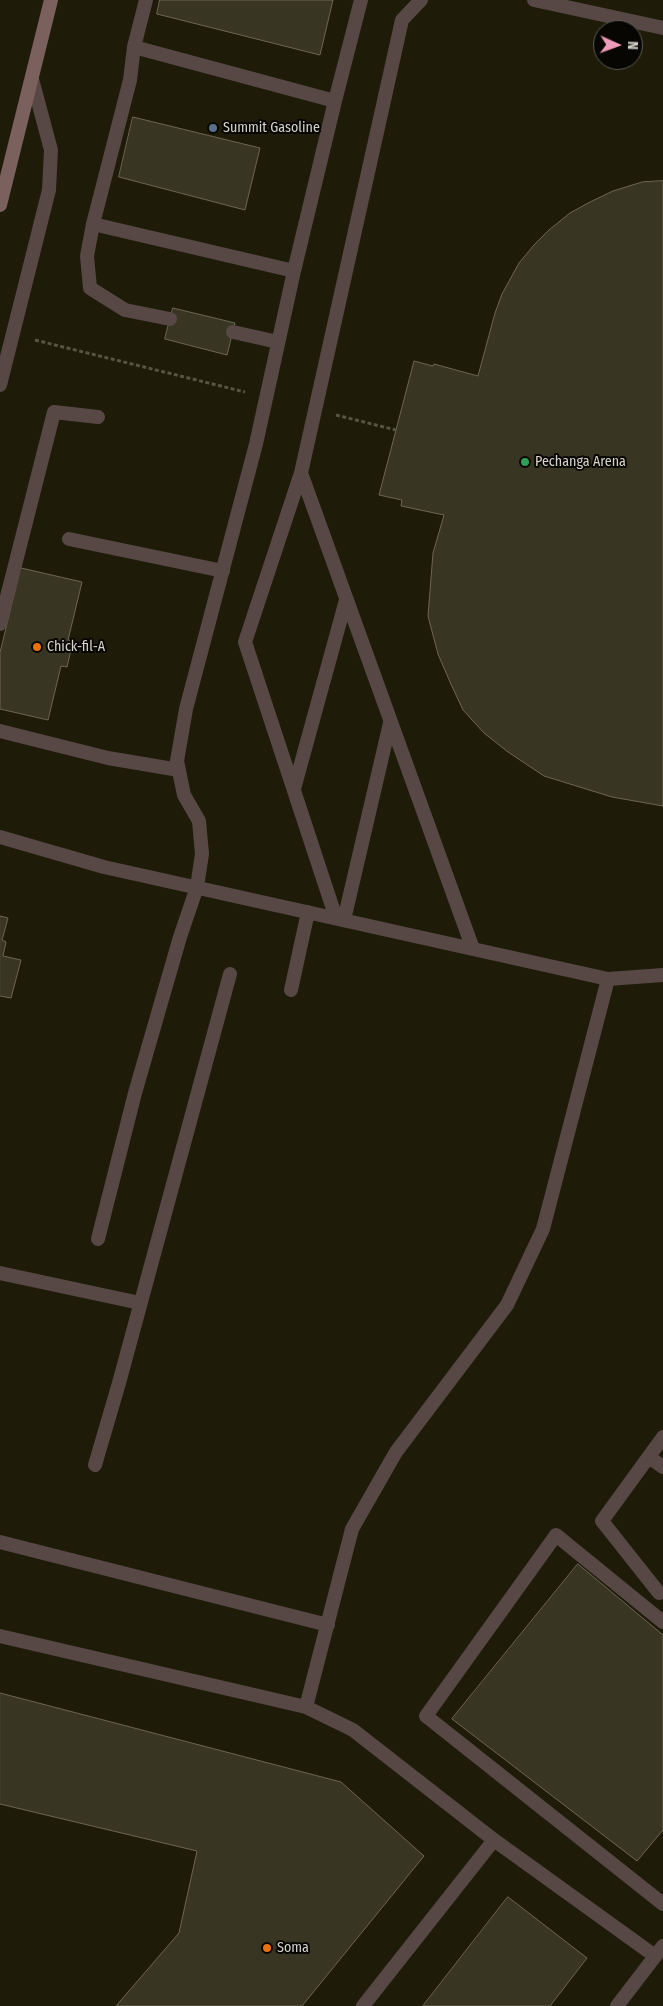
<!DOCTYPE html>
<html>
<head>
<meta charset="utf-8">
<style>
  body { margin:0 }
  #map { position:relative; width:663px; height:2006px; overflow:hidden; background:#1e1b09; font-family:"Fira Sans Condensed",sans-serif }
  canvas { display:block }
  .north { position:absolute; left:593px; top:20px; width:50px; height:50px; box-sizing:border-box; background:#070602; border:1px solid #5a5952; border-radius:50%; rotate:92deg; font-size:14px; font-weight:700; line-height:20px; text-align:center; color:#d7d5ca }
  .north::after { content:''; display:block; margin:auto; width:18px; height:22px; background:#ef9ab8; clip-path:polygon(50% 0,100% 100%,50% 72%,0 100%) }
</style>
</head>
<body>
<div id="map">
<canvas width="663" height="2006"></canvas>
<div class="north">N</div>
</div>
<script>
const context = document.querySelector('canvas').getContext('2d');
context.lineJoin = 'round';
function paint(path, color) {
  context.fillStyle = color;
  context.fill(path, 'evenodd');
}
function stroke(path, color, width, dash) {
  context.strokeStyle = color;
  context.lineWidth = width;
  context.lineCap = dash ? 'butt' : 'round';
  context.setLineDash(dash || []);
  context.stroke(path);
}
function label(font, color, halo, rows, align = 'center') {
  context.font = font + ' "Fira Sans Condensed",sans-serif';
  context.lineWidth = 4;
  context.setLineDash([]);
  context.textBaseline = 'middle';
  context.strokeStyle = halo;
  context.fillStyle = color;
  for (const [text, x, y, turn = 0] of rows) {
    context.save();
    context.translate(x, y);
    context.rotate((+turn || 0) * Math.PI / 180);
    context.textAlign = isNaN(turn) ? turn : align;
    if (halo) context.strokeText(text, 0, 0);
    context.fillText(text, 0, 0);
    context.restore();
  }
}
const building = new Path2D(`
  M160 0H333L320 55 157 14Z
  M133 117 260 148 245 210 119 177Z
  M663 181V806L612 797 544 776 508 752 484 733 463 710 450 682 438 654 428 616 433 553 444 515 401 506 402 500 379 495 414 361 433 366 434 364 478 376 495 313 502 294 519 263 534 245 549 230 570 213 590 202 613 191 642 182Z
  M173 308 235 323 227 355 165 339Z
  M21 568 82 582 68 640 73 641 67 667 61 666 48 720 0 709V653Z
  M0 916 8 918 2 940 6 942 3 956 21 960 11 998 0 996Z
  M578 1564 663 1635V1830L637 1861 452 1719Z
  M0 1693 341 1782 424 1856 302 2006H116L179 1933 197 1851 0 1804Z
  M508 1897 587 1958 550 2006H423Z`);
paint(building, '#393523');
stroke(building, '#6b6753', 1);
stroke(new Path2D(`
  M35 340 245 392
  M336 415 396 430`), '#565444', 3, [4, 2.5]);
stroke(new Path2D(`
  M146 0 134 47 335 101 361 0
  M421 0 402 20 301 473 473 949
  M534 0 663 28
  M134 47 130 80 93 224 87 256 90 288 125 310 170 319
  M93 224 294 271 335 101
  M233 332 278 342
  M0 385 49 190 51 150 32 79
  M301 473 245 642 336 918
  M69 539 223 571
  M0 624 54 412 98 417
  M0 731 108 758 179 770
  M294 789 346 600
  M0 837 104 867 608 979 663 975
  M344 920 390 723
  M291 990 308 912
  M98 1239 135 1093 180 937 197 887 202 854 199 821 184 795 177 761 186 709 256 444 294 271
  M0 1273 140 1303
  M649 1457 663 1467
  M95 1465 119 1383 230 974
  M0 1542 328 1625
  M659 1593 602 1521 663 1437
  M663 1622 556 1535 426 1716 663 1904
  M0 1636 306 1707 353 1730 494 1840 655 1956
  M306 1707 352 1529 396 1452 507 1305 543 1229 608 979
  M363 2006 494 1840`), '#574846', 14);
stroke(new Path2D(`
  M617 2006 663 1946`), '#574846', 14);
stroke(new Path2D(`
  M0 205 51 0`), '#7a615e', 14);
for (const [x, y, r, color] of [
  [213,128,5,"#5c6f8a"],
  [525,462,5,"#2e9e5b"],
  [37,647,5,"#e8710a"],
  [267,1948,5,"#e8710a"]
]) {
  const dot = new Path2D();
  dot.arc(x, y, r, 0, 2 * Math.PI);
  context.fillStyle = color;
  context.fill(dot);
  stroke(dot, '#070602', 2);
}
label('14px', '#d7d5ca', '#070602', [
  ["Summit Gasoline",223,128],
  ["Pechanga Arena",535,462],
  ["Chick-fil-A",47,647],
  ["Soma",277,1948]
], 'left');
</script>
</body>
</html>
